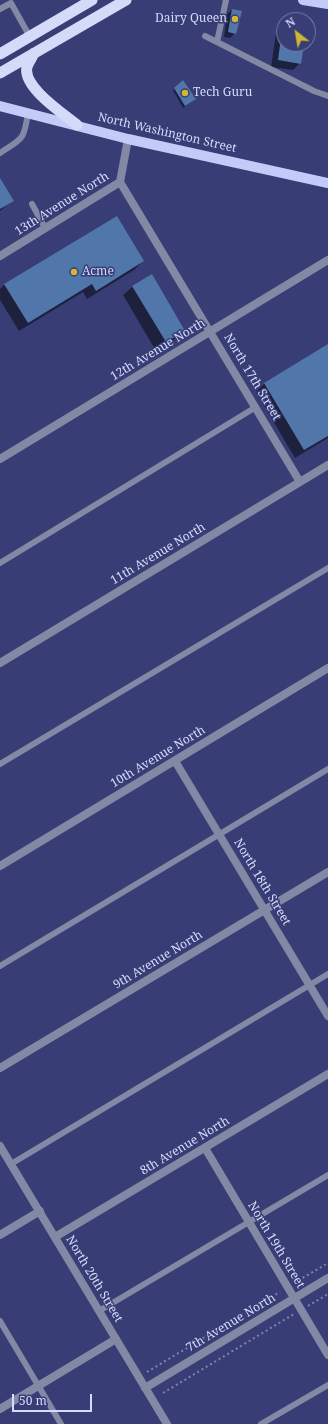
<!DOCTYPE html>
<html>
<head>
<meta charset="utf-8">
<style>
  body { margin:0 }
  #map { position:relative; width:328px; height:1424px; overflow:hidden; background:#383e75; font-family:"Noto Serif",serif }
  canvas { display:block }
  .north { position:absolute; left:276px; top:12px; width:40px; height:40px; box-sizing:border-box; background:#383e75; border:1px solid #767dab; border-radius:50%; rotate:329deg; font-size:11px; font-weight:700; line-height:16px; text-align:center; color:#d4dbfc }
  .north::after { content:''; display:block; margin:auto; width:14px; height:18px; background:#d2b635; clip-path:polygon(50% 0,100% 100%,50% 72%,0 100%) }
  .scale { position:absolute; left:12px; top:1394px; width:80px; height:18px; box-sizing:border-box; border:2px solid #d4dbfc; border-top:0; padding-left:5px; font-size:12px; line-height:14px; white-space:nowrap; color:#d4dbfc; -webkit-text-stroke:3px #383e75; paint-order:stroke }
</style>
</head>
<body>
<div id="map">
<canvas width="328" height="1424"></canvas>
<div class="north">N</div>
<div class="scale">50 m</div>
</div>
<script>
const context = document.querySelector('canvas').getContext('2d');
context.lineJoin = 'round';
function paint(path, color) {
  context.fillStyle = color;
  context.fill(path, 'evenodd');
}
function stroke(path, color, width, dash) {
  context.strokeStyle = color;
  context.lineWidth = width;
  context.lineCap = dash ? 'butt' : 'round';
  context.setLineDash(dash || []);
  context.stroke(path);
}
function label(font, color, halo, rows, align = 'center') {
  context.font = font + ' "Noto Serif",serif';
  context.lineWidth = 3;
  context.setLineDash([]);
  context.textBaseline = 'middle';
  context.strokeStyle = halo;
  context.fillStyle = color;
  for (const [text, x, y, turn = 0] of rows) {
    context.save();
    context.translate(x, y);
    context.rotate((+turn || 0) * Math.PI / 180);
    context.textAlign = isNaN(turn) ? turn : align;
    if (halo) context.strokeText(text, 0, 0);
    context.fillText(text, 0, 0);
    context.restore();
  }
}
paint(new Path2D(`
  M232 10 235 33 230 38 224 37 227 14Z
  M284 26V44H303L300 63 293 70 271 67 276 33Z
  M175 88 192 101 183 108 173 90Z
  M0 180 12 201 0 211Z
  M143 261 134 270 87 299 83 292 19 331 0 300V289L5 284Z
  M151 275 184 330 175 339 156 351 123 295 132 287Z
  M328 345V438L295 458 256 392 264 384Z`), '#0007');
paint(new Path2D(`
  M232 9 242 11 236 34 228 32Z
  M283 23 284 44H304L301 64 278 60Z
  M183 80 196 99 185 106 174 88Z
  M0 178 14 201 0 209Z
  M117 216 144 261 96 291 92 284 28 323 4 284Z
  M152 274 185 331 166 342 132 286Z
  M328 344V436L304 450 264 383Z`), '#5076aa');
stroke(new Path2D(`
  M294 1283 328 1263
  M308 1306 328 1294
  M147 1372 280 1292
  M163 1393 294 1314`), '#7e84b1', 2, [2, 3]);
stroke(new Path2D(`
  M0 9 11 3 30 37
  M205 36 314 91 328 96
  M217 42 226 0
  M0 153C23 138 24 140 28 113
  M32 204 45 228
  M0 563 256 407
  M0 764 328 568
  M0 966 328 769
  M11 1164 328 974
  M99 1311 328 1175
  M0 1321 61 1424
  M261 1424 328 1385`), '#8388a4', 6);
stroke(new Path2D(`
  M120 182 300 482
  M0 256 120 182 128 139
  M0 459 328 260
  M0 663 328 465
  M175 761 328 1016
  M0 866 328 668
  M0 1068 328 872
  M205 1148 328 1355
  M0 1235 40 1211
  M55 1237 328 1074
  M145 1388 328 1278
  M0 1409 116 1339`), '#8388a4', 8);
stroke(new Path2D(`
  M0 1146 167 1424`), '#8388a4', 8);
stroke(new Path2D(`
  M303 0 328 4
  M0 106 128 139 328 183`), '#c3cbf8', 10);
stroke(new Path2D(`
  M34 53C32 58 28 63 27 67 22 87 64 114 77 125
  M0 54 92 0
  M0 73 126 0`), '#d4daf7', 11);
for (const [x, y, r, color] of [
  [235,19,4,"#d2b635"],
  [185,93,4,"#d2b635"],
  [74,272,4,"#d2b635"]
]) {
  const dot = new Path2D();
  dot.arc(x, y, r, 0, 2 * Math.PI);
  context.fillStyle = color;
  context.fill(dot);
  stroke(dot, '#383e75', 1.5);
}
label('12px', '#d4dbfc', '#383e75', [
  ["Dairy Queen",227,19,"right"],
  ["Tech Guru",193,93],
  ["Acme",82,272]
], 'left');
label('12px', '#d4dbfc', '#383e75', [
  ["North Washington Street",167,133,13],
  ["13th Avenue North",62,204,-32],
  ["12th Avenue North",158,350,-31],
  ["North 17th Street",252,377,59],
  ["11th Avenue North",158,554,-31],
  ["10th Avenue North",158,757,-31],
  ["North 18th Street",262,882,59],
  ["9th Avenue North",158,960,-31],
  ["8th Avenue North",185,1146,-31],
  ["North 19th Street",276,1245,59],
  ["North 20th Street",94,1279,59],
  ["7th Avenue North",231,1323,-31]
]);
</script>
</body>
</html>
